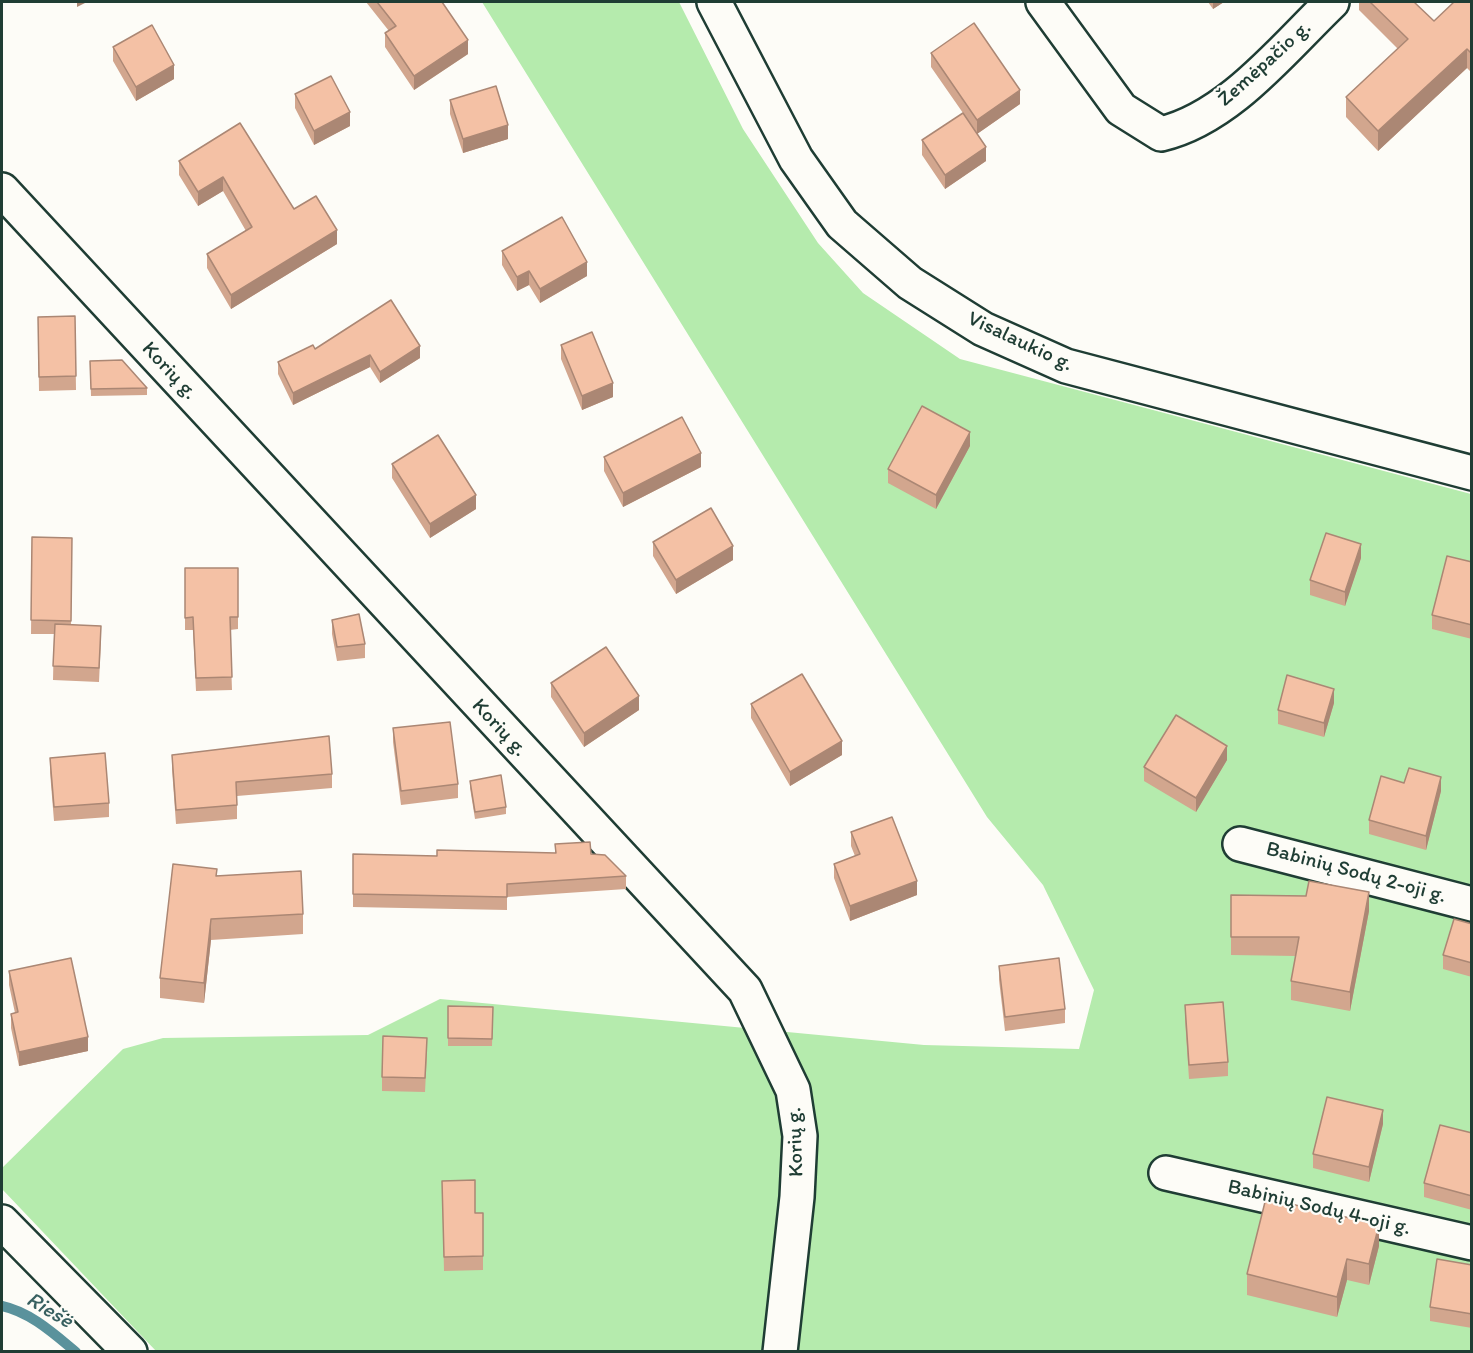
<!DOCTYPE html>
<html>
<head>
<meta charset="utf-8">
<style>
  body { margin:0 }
  #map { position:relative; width:1473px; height:1353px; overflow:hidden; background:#fdfcf7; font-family:Itim,sans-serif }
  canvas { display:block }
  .frame { position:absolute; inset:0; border:3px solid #1f3d34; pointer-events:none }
</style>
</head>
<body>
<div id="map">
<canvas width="1473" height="1353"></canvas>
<div class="frame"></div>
</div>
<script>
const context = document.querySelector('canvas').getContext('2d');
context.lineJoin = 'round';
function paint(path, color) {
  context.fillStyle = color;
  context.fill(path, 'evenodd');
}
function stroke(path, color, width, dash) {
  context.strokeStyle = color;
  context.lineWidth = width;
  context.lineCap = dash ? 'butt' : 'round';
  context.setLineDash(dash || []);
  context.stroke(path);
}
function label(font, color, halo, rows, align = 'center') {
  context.font = font + ' Itim,sans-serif';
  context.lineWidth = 4.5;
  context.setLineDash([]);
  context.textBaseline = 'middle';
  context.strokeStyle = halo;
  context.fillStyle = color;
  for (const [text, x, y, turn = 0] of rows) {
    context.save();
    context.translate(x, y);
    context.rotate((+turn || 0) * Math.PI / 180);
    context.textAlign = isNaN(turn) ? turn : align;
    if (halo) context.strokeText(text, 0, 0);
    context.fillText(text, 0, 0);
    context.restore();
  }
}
paint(new Path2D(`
  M482 2H679L743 129 818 243 863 293 960 359 1471 494V1351H156L2 1189V1168L123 1049 163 1038 368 1035 440 999 924 1045 1079 1049 1094 990 1043 885 987 817Z`), '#b5ebad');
stroke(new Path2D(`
  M2 1306C30 1312 53 1333 76 1352`), '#5a929c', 10);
const minor = new Path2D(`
  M714 2 796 159 842 224 910 283 983 329 1066 366 1472 473
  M1043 2 1121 109 1161 134C1229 118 1283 49 1332 2
  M2 190 745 990 793 1090 800 1136 797 1197 780 1352
  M1240 844 1472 904
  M1166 1173 1472 1243
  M2 1222 130 1352`);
stroke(minor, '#1f3d34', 38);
stroke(minor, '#fdfcf7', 33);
paint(new Path2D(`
  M366 2H442L468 54 414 90 385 47V33L389 31Z
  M1208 2H1224L1213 9Z
  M1359 2H1414L1434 21 1472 2V73L1467 68 1378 151 1346 117V97L1398 49 1359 10Z
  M113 47 174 79 136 101 113 61Z
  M931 53 1020 104 977 134 986 161 945 189 922 155V140L963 113 931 67Z
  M295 94 350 126 314 145 295 108Z
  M450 100 508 139 463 153 450 114Z
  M240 123 294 209 337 244 231 309 207 268V254L246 231 223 191 198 206 179 175V161Z
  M502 251 587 276 540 303 529 285 517 291 502 265Z
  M75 316 76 390 39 391 38 317Z
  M561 345 613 397 582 410 561 359Z
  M315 349 420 358 380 383 370 367 293 405 278 374V362Z
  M90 361 147 388V395L91 396Z
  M970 446 936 509 888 483V469Z
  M604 457 701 467 623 507 604 471Z
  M392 464 476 509 430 538 392 478Z
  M32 537 72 538 71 625 101 640 99 682 53 680 54 634H31Z
  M653 542 733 560 676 594 653 556Z
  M1361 558 1345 606 1310 595V580Z
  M1472 562V639L1432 629V615Z
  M185 568H238V629L230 630 232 690 196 691 193 630H185Z
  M332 620 365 644V658L337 661 332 634Z
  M551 683 639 710 584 747 551 697Z
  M1334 703 1324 737 1278 724V710Z
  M751 704 842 755 790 786 751 718Z
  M393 728 458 784V798L401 805 393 742Z
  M172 755 332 774V788L237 796V819L176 824 172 769Z
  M50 758 109 803V817L54 821 50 772Z
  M1227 760 1196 812 1144 781V767Z
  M470 781 506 807V814L475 819 470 788Z
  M1404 783 1441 791 1426 850 1369 834V820Z
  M851 832 917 895 850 921 834 878V864L855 856 851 846Z
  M555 844 591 854 626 876V889L507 897V910L353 907V854L437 856 555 853Z
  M217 875 303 914V934L211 940 204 1003 160 998V978Z
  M1231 895 1369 911 1350 1011 1291 1000V981L1296 956 1231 955Z
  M1472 924V977L1443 969V955Z
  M999 966 1065 1009V1023L1005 1031 999 980Z
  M9 971 88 1051 19 1066 11 1028V1014L15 1013 9 985Z
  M1185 1005 1228 1062V1076L1189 1079 1185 1019Z
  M448 1006 493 1007 492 1046H448Z
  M427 1052 425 1092 382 1091V1077Z
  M1383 1124 1369 1182 1313 1168V1154Z
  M1472 1133V1210L1424 1197V1183Z
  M442 1181 475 1213H483V1270L444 1271Z
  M1379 1246 1369 1285 1347 1280 1337 1317 1247 1295V1274Z
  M1472 1265V1328L1430 1321V1307Z`), '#d2a68e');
paint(new Path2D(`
  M77 2H87L77 7Z
  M1213 2H1224L1213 9Z
  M468 40V54L414 90V76Z
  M1467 49V68L1378 151V131Z
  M174 65V79L136 101V87Z
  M1020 90V104L977 134V120Z
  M350 112V126L314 145V131Z
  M508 125V139L463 153V139Z
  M986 147V161L945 189V175Z
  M223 177V191L198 206V192Z
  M337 230V244L231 309V295Z
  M587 262V276L540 303V289Z
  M529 271V285L517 291V277Z
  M420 346V358L380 383V372Z
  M370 355V367L293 405V393Z
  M613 383V397L582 410V396Z
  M970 432V446L936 509V495Z
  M701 453V467L623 507V493Z
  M476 495V509L430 538V524Z
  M1361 544V558L1345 606V592Z
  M733 546V560L676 594V580Z
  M1334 689V703L1324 737V723Z
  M639 696V710L584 747V733Z
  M842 741V755L790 786V772Z
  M1227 746V760L1196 812V798Z
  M1441 777V791L1426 850V836Z
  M917 881V895L850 921V906Z
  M1369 892V911L1350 1011V992Z
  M211 919V940L204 1003V983Z
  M88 1037V1051L19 1066V1052Z
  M1383 1110V1124L1369 1182V1167Z
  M1379 1225V1246L1369 1285V1264Z
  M1347 1259V1280L1337 1317V1297Z`), '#ab8774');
const building = new Path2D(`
  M377 2H442L468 40 414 76 385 33 396 26Z
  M1370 2H1414L1434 21 1454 2H1472V54L1467 49 1378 131 1346 97 1408 39Z
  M974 23 1020 90 977 120 931 53Z
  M152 25 174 65 136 87 113 47Z
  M331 76 350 112 314 131 295 94Z
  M496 86 508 125 463 139 450 100Z
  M963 113 986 147 945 175 922 140Z
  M240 123 294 209 316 196 337 230 231 295 207 254 252 227 223 177 198 192 179 161Z
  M562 217 587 262 540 289 529 271 517 277 502 251Z
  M391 300 420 346 380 372 370 355 293 393 278 362 313 345 315 349Z
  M75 316 76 376 39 377 38 317Z
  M592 332 613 383 582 396 561 345Z
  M122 360 147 388 91 389 90 361Z
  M922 406 970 432 936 495 888 469Z
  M682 417 701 453 623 493 604 457Z
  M438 435 476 495 430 524 392 464Z
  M711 508 733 546 676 580 653 542Z
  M1326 533 1361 544 1345 592 1310 580Z
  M32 537 72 538 71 621 31 620Z
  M1447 556 1472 562V625L1432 615Z
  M185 568H238V617H230L232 677 196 678 193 617 185 618Z
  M359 614 365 644 337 647 332 620Z
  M55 624 101 626 99 668 53 666Z
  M606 647 639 696 584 733 551 683Z
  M802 674 842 741 790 772 751 704Z
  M1287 675 1334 689 1324 723 1278 710Z
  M1176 715 1227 746 1196 798 1144 767Z
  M450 722 458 784 401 791 393 728Z
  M329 736 332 774 236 782 237 805 176 810 172 755Z
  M105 753 109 803 54 807 50 758Z
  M1409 768 1441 777 1426 836 1369 820 1381 776 1404 783Z
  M501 775 506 807 475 812 470 781Z
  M892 817 917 881 850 906 834 864 860 854 851 832Z
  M590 842 591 854 605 855 626 876 507 884V897L353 894V854L437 856V850L556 853 555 844Z
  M173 864 217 869 216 876 301 871 303 914 211 919 204 983 160 978Z
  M1309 881 1369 892 1350 992 1291 981 1299 937H1231V895L1306 896Z
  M1454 919 1472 924V963L1443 955Z
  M71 958 88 1037 19 1052 11 1014 18 1012 9 971Z
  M1059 958 1065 1009 1005 1017 999 966Z
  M1223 1002 1228 1062 1189 1065 1185 1005Z
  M448 1006 493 1007 492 1039 448 1038Z
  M383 1036 427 1038 425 1078 382 1077Z
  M1327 1097 1383 1110 1369 1167 1313 1154Z
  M1440 1125 1472 1133V1196L1424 1183Z
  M475 1180V1213H483V1256L444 1257 442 1181Z
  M1266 1198 1379 1225 1369 1264 1347 1259 1337 1297 1247 1274Z
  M1437 1259 1472 1265V1314L1430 1307Z`);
paint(building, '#f4c1a5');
stroke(building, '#ab8774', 1.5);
label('21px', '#1f3d34', '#fdfcf7', [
  ["Žemėpačio g.",1265,64,-42],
  ["Visalaukio g.",1020,342,25],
  ["Korių g.",169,371,47],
  ["Korių g.",499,728,47],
  ["Babinių Sodų 2-oji g.",1356,873,15],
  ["Korių g.",796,1142,-92],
  ["Babinių Sodų 4-oji g.",1319,1208,13]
]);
label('italic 22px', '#386060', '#fdfcf7', [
  ["Riešė",49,1311,31]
]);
</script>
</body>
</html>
